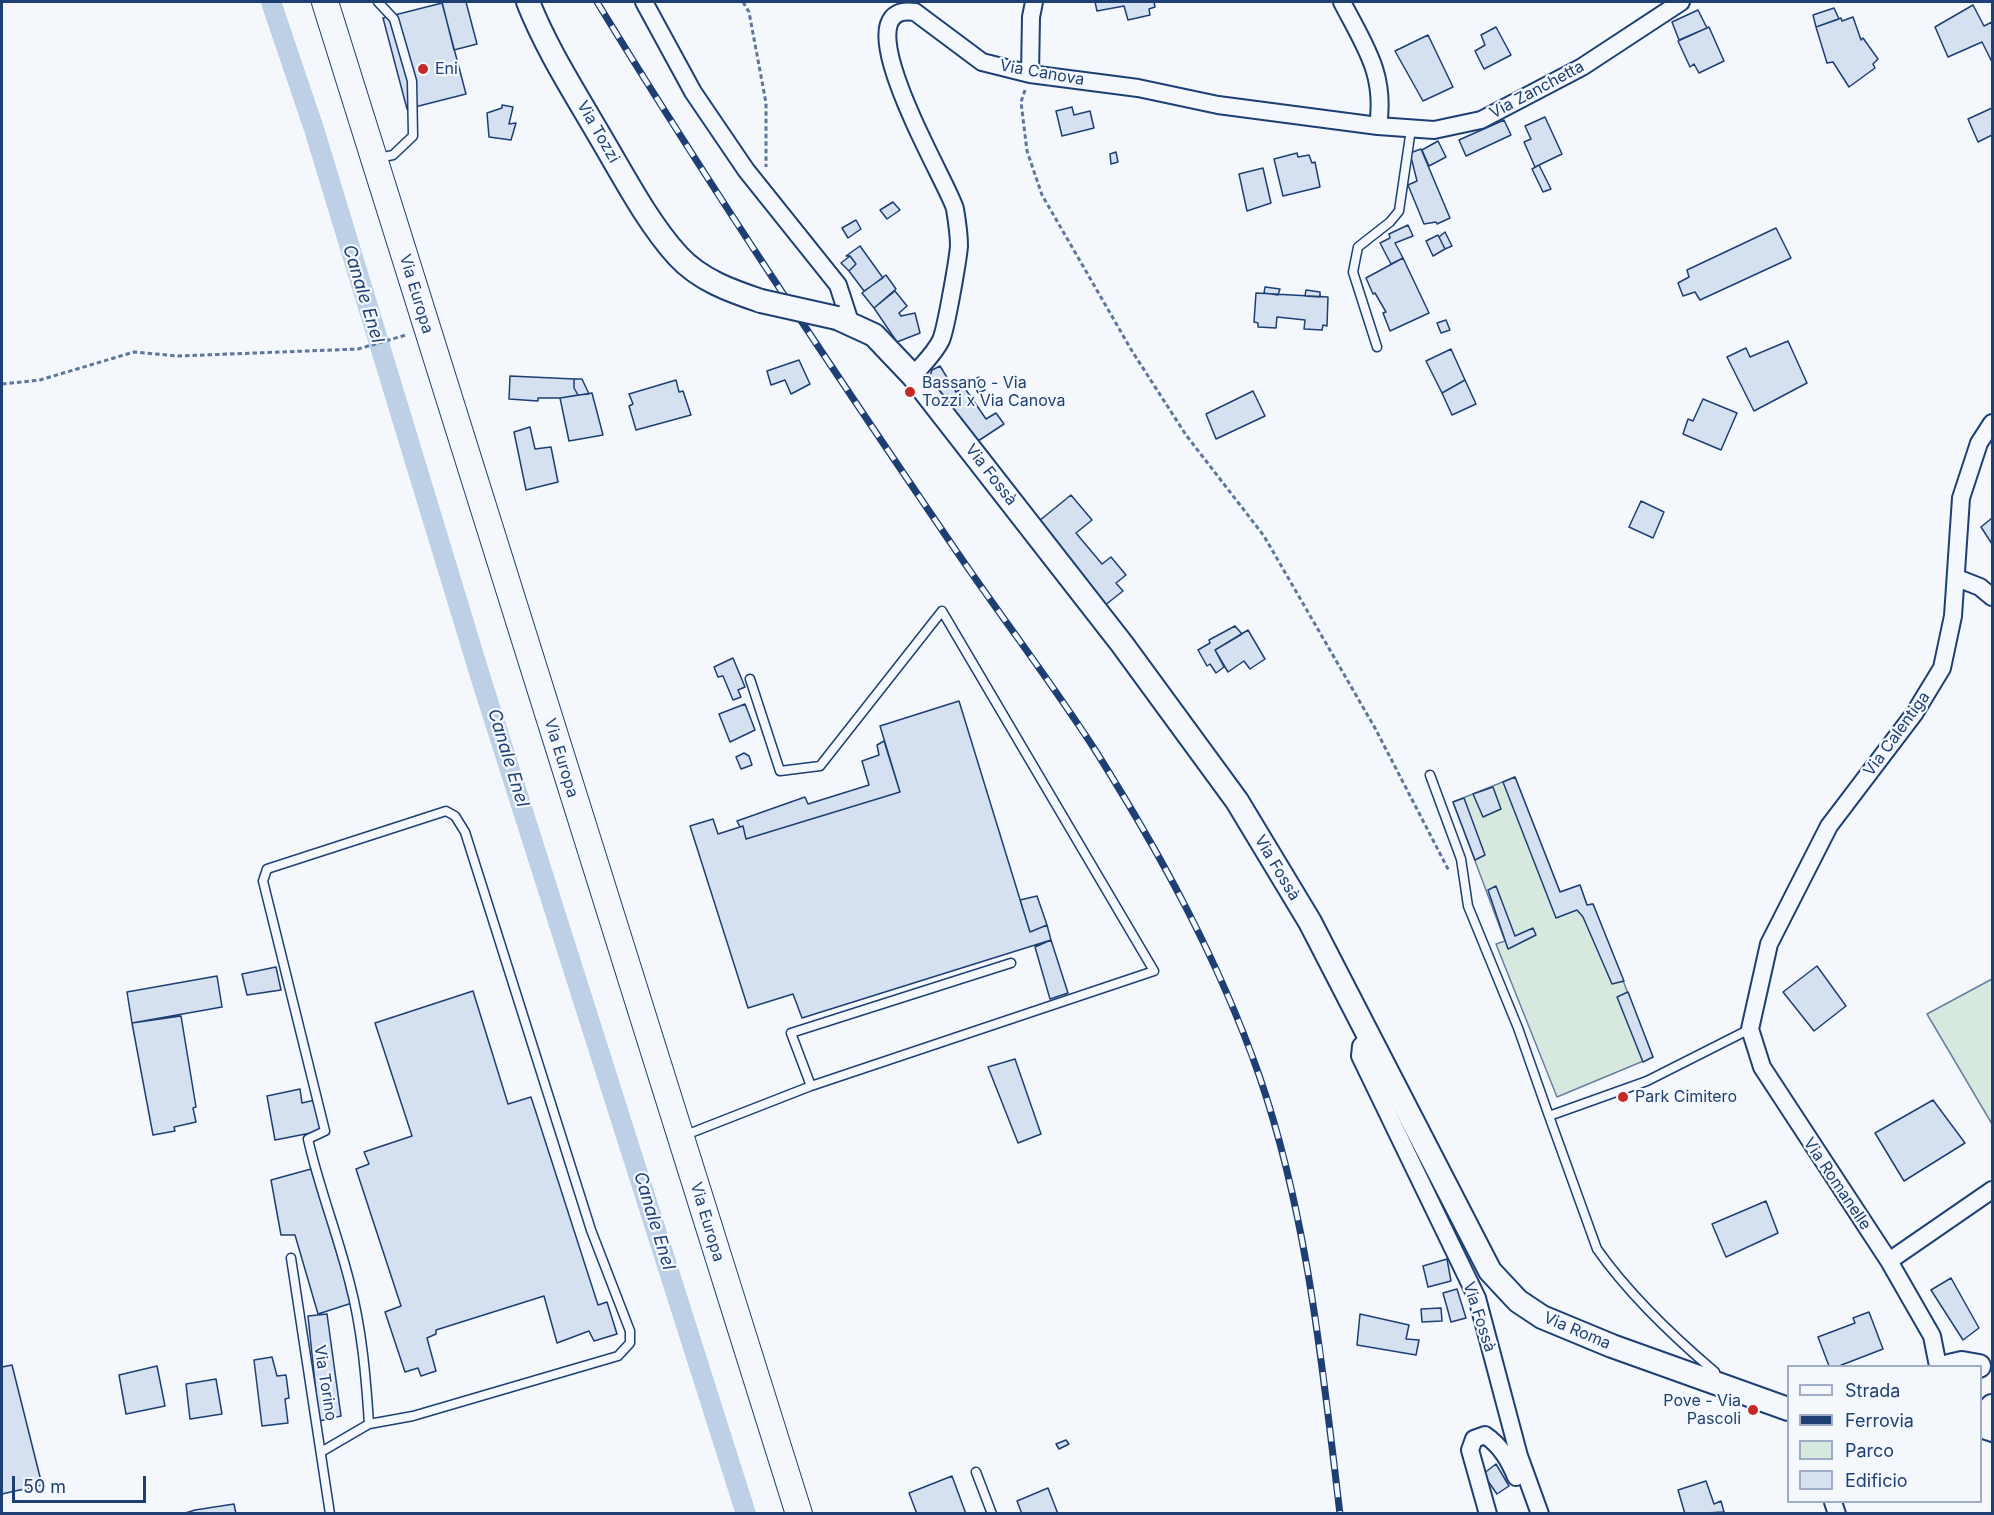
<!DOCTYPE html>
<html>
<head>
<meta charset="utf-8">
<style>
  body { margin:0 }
  #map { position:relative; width:1994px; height:1515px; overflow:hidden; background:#f4f7fb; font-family:Inter,sans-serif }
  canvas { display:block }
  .frame { position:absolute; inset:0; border:3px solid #1d3f73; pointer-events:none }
  .legend { position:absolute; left:1787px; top:1365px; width:195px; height:138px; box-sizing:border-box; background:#f4f7fb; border:2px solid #9eadc5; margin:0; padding:8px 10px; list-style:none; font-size:18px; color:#1d3f73 }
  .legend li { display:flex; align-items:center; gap:12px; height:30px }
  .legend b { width:30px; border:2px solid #9eadc5 }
  .scale { position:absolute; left:12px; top:1476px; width:134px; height:27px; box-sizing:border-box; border:3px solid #1d3f73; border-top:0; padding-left:8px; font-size:18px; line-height:21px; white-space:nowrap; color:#1d3f73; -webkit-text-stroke:4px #f4f7fb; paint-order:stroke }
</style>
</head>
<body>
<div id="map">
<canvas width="1994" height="1515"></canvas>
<div class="frame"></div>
<ul class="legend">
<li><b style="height:8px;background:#f4f7fb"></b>Strada</li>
<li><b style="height:8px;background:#1d3f73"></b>Ferrovia</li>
<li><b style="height:16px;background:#d7e8df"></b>Parco</li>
<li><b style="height:16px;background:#d5e0f0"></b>Edificio</li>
</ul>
<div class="scale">50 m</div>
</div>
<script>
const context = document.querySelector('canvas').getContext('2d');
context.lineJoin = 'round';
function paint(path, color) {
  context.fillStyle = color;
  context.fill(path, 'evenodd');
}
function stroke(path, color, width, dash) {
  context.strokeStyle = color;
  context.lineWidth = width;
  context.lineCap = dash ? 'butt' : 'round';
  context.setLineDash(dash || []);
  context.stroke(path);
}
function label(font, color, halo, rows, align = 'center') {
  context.font = font + ' Inter,sans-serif';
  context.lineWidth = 4.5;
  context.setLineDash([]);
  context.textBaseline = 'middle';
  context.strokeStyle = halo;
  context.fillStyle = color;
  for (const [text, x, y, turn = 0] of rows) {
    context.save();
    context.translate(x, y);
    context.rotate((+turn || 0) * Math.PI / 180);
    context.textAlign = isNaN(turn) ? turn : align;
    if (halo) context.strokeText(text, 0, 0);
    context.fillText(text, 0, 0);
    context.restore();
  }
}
const green = new Path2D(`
  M1515 777 1560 892 1580 885 1587 905 1593 904 1653 1057 1557 1097 1496 944 1505 941 1453 802Z
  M1992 979V1124L1927 1014Z`);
paint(green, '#d7e8df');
stroke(green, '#687fa3', 1.5);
stroke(new Path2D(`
  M271 2 314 129 482 682 746 1514`), '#bed0e5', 20);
const building = new Path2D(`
  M442 2H466L477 44 454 50Z
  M1095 2H1154L1155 7 1149 9 1150 15 1128 20 1124 6 1097 11Z
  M442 3 466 94 407 109 383 18Z
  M1973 5 1984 26 1992 22V62L1982 42 1948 57 1935 27Z
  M1834 8 1839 19 1816 27 1813 15Z
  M1698 10 1707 28 1679 40 1672 22Z
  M1853 17 1861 40 1863 38 1878 59 1873 64 1875 68 1849 87 1833 62 1827 63 1816 27 1841 18 1842 21Z
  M1496 27 1511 55 1484 69 1475 51 1485 45 1481 35Z
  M1709 27 1724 61 1699 73 1694 64 1690 67 1678 41Z
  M1428 35 1453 87 1423 101 1395 51Z
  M502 105 513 107 509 124 516 123 511 140 489 137 487 113 502 108Z
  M1072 107 1074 115 1090 111 1094 128 1062 136 1056 111Z
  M1992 108V135L1978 142 1968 119Z
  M1545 117 1562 154 1535 167 1524 142 1531 139 1525 126Z
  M1504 120 1511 135 1466 156 1459 140Z
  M1438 141 1446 157 1429 166 1422 150Z
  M1421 149 1450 218 1437 224 1436 222 1424 224 1408 185 1417 181 1410 153Z
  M1116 152 1118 162 1111 164 1110 154Z
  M1297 153 1298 157 1309 155 1312 163 1315 162 1320 187 1283 196 1274 159Z
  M1539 165 1551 189 1543 192 1532 169Z
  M1263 168 1271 203 1247 211 1239 174Z
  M893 202 900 210 887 219 880 210Z
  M856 220 861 229 848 238 842 228Z
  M1408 225 1413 236 1395 243 1403 258 1391 264 1380 243 1390 238 1389 234Z
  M1776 228 1791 258 1700 300 1695 292 1683 296 1678 283 1689 277 1687 270Z
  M1445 232 1452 246 1445 249 1439 237Z
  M1438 235 1445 249 1433 256 1426 241Z
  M860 246 883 278 864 291 849 271 856 264 850 256H846Z
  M850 256 856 264 849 271 841 263Z
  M1403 258 1429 313 1390 331 1383 313 1386 312 1375 293 1373 294 1366 278Z
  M886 275 896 289 874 308 862 293Z
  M1265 287 1280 289 1278 295 1264 293Z
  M1306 290 1320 292V297L1305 296Z
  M895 291 907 306 899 313 901 316 915 313 920 333 897 342 874 308Z
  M1256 293 1328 297 1327 326 1323 325 1322 330 1304 329 1305 320 1277 317 1276 328 1258 327V323L1254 322Z
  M1446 320 1450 330 1441 333 1437 323Z
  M1788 341 1807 383 1754 411 1727 357 1746 348 1750 357Z
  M1451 349 1465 380 1442 393 1426 361Z
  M799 360 810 384 791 394 785 380 771 385 767 371Z
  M940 366 956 392 964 387 986 419 996 413 1004 424 975 443 929 379 932 370Z
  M510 376 574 379V388L578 395 560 398H538V401L509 399Z
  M979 377 985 390 978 393 972 381Z
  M574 379H582L589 394 578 395 574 388Z
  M676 380 679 392 683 391 691 415 636 430 629 406 633 404 629 394Z
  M1465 380 1476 404 1452 415 1442 393Z
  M1253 391 1265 416 1216 439 1206 414Z
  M592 393 603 435 569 441 560 398Z
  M1703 399 1737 413 1721 450 1683 434 1688 419 1693 421Z
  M530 427 535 449 551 447 558 482 526 490 514 432Z
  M1071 495 1092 520 1076 533 1102 564 1111 557 1126 575 1116 583 1123 591 1104 606 1039 521Z
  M1641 501 1664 512 1653 538 1629 527Z
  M1992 518V544L1981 527Z
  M1235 626 1242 634 1215 650 1224 667 1216 673 1210 664 1207 666 1198 650 1210 643 1209 640Z
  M1248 630 1265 659 1250 669 1244 661 1228 672 1215 650Z
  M733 658 745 687 738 690 741 697 733 700 723 676 718 677 714 667Z
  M959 701 1030 932 1047 925 1051 940 802 1018 793 994 748 1008 690 826 713 819 718 834 743 826 746 839 900 792 880 726Z
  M745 704 755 730 730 742 719 714Z
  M884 741 900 792 746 839 743 826 740 827 737 821 805 797 808 804 869 785 862 761 879 755 877 745Z
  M744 753 749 756 752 765 741 769 736 757Z
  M1515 777 1560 892 1580 885 1587 905 1593 904 1624 981 1612 984 1583 917 1577 910 1556 918 1503 782Z
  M1493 787 1501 809 1483 817 1473 794Z
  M1464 798 1485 855 1475 860 1453 802Z
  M1496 886 1515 936 1533 928 1536 935 1508 949 1488 890Z
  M1037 896 1047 925 1030 932 1020 900Z
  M1051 940 1068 993 1050 999 1035 947Z
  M1817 966 1846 1006 1814 1031 1783 992Z
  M276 967 281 990 247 995 242 974Z
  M217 976 222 1007 132 1023 127 992Z
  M473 991 508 1104 531 1097 598 1305 607 1302 617 1334 594 1341 589 1331 557 1343 544 1296 436 1330V1334L427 1338 436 1371 421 1376 418 1368 405 1372 385 1312 401 1306 356 1169 369 1164 364 1152 412 1136 375 1023Z
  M1628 992 1653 1057 1643 1062 1617 997Z
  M181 1016 196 1107 193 1108 196 1122 174 1127 175 1131 153 1135 132 1023Z
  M1015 1059 1041 1134 1018 1143 988 1067Z
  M300 1089 302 1103 315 1100 321 1131 275 1140 267 1096Z
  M1933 1100 1965 1143 1904 1181 1875 1133Z
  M311 1169 352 1303 318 1314 295 1235H281L271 1180Z
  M1766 1201 1778 1233 1726 1257 1712 1224Z
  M1447 1259 1451 1281 1428 1287 1423 1266Z
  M1951 1278 1979 1328 1963 1340 1931 1290Z
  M1457 1289 1466 1318 1451 1322 1443 1293Z
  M1441 1308 1442 1321 1422 1322 1421 1309Z
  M1869 1312 1883 1349 1839 1366H1829L1818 1337 1855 1323 1853 1318Z
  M327 1314 341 1416 319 1421 308 1316Z
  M1360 1314 1409 1325 1406 1339 1419 1340 1416 1355 1357 1345Z
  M272 1357 277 1376 286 1375 289 1398 285 1399 288 1423 262 1426 254 1360Z
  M12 1365 42 1485 2 1494V1367Z
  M157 1366 165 1406 126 1414 119 1375Z
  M216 1379 222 1414 190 1419 186 1384Z
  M1066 1440 1069 1444 1059 1449 1056 1444Z
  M1496 1464 1509 1486 1497 1494 1483 1474Z
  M952 1476 966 1514H917L909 1493Z
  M1706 1481 1714 1504 1721 1501 1724 1512 1685 1514 1678 1490Z
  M1048 1488 1058 1514H1022L1017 1501Z
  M234 1504 236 1514H182L195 1510Z`);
paint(building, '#d5e0f0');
stroke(building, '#1d3f73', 1.5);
const service = new Path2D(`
  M378 158 393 155 413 136 412 81 394 19 378 2
  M1377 347 1353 272 1358 247 1390 222 1399 211 1411 129
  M1430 775 1461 859 1468 906 1518 1028 1549 1116
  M811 1086 791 1033 1011 963
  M683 1136 811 1086 1154 971 942 611 820 766 780 771 750 679
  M291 1258 330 1514
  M1716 1380 1715 1372C1675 1338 1628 1293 1597 1249L1549 1116 1647 1081 1750 1029
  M321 1452 369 1424C366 1378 362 1329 350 1284 338 1235 319 1188 308 1139L325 1131 263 881 267 869 446 811 455 816 465 832 591 1230 630 1331V1343L618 1356 413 1416 369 1424
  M976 1472 992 1514`);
const minor = new Path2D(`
  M644 2 693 92 746 170 838 285 851 325
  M1342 2C1365 47 1386 74 1378 126
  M1030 74 1031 17 1034 2
  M913 376C922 365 935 353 941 340 946 329 958 259 959 246 959 235 957 221 955 209 951 188 836 0 915 12L982 62 1030 74 1138 88 1218 105 1378 126 1434 130 1481 120 1582 67 1681 2
  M1957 578 1980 587 1992 597
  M1369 1038 1361 1046 1360 1056 1477 1298 1519 1456 1540 1514
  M1889 1261 1992 1190
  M1938 1366 1932 1336 1889 1261 1762 1067 1750 1029 1769 944 1829 826 1914 714 1942 668 1953 616 1961 498 1979 443 1992 423
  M1980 1429 1992 1433
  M1833 1502 1837 1514
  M1488 1514 1470 1450 1474 1439 1485 1435C1501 1446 1509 1460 1516 1477`);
const secondary = new Path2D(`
  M528 2C547 50 575 93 601 138 624 177 648 223 678 256 700 280 731 291 761 301
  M837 318 874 335 913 376 1122 644 1237 801 1310 922 1490 1271 1518 1301 1542 1317 1612 1346 1788 1409
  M1949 1366 1962 1363 1979 1366
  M1980 1420 1992 1406`);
const primary = new Path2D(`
  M325 2 799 1514`);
stroke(service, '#1d3f73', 11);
stroke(minor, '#1d3f73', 20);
stroke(secondary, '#1d3f73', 26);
stroke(primary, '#1d3f73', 28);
stroke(new Path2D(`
  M743 2 749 12 766 103V167
  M1025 90 1021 102 1027 151 1042 195 1132 351 1186 435 1264 536 1375 728 1449 871
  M2 384 40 380 134 352 178 356 358 349 406 335`), '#5e769c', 3, [4.5, 3]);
stroke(service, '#f4f7fb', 8);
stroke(minor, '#f4f7fb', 16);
stroke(secondary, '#f4f7fb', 22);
stroke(primary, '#f4f7fb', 26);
const rail = new Path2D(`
  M597 2C712 190 835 373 959 555 1005 622 1054 686 1097 753 1161 855 1219 961 1259 1075 1308 1217 1322 1365 1340 1514`);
stroke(rail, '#1d3f73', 7);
stroke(rail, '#f4f7fb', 4.5, [14]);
const secondaryBridge = new Path2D(`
  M761 301 837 318`);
stroke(secondaryBridge, '#1d3f73', 26, []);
stroke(secondaryBridge, '#f4f7fb', 22);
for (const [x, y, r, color] of [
  [423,69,6,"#c62828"],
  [910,392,6,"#c62828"],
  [1623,1097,6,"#c62828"],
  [1753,1410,6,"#c62828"]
]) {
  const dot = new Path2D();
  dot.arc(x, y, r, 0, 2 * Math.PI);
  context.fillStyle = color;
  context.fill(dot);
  stroke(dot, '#f4f7fb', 2);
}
label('16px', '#1d3f73', '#f4f7fb', [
  ["Eni",435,69],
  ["Bassano - Via",922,383],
  ["Tozzi x Via Canova",922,401],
  ["Park Cimitero",1635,1097],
  ["Pove - Via",1741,1401,"right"],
  ["Pascoli",1741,1419,"right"]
], 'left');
label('16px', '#1d3f73', '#f4f7fb', [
  ["Via Canova",1042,73,10],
  ["Via Zanchetta",1537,90,-28],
  ["Via Tozzi",598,132,60],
  ["Via Europa",416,294,73],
  ["Via Fossà",991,475,52],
  ["Via Calentiga",1897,734,-54],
  ["Via Europa",561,758,73],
  ["Via Fossà",1277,868,59],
  ["Via Romanelle",1837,1184,56],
  ["Via Europa",707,1222,73],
  ["Via Fossà",1479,1317,72],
  ["Via Roma",1577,1331,23],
  ["Via Torino",325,1383,81]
]);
label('italic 18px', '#1d3f73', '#f4f7fb', [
  ["Canale Enel",363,294,73],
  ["Canale Enel",508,758,73],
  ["Canale Enel",654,1221,73]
]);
</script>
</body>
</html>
